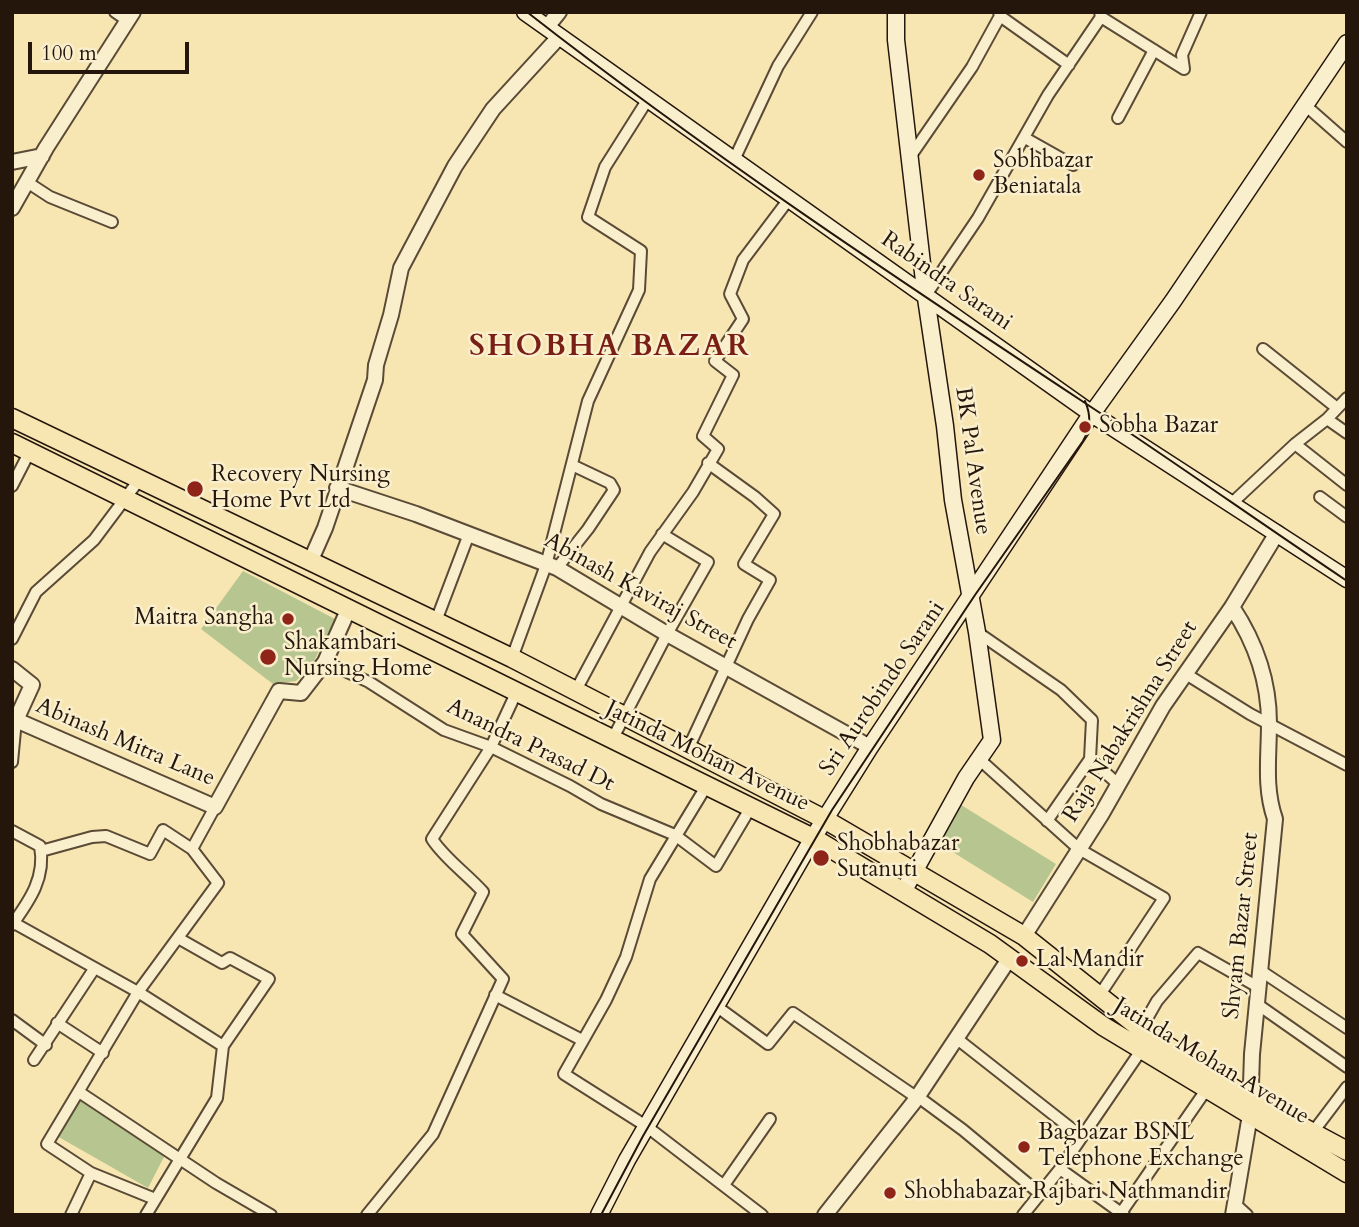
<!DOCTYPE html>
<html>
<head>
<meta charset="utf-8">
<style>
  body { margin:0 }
  #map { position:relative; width:1359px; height:1227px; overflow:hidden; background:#f7e6b2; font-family:Cardo,serif }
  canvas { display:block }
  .frame { position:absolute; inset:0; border:14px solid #25160c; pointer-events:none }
  .scale { position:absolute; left:28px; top:42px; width:161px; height:32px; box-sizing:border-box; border:4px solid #25160c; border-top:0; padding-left:9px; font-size:21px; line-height:24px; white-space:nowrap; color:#25160c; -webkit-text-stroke:5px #faefcd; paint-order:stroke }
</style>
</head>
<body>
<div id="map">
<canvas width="1359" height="1227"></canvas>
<div class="frame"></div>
<div class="scale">100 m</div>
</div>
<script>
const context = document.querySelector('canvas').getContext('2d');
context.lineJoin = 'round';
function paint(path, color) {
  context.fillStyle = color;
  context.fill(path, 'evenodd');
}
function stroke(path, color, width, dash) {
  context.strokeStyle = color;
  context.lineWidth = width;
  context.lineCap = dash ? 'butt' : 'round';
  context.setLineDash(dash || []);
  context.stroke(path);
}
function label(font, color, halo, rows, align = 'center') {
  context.font = font + ' Cardo,serif';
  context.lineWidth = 5;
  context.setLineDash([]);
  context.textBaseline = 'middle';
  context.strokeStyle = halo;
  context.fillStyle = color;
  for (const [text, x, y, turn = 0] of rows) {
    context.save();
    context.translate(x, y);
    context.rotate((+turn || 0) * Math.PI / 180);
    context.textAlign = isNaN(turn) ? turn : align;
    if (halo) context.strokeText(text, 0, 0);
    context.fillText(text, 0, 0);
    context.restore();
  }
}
paint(new Path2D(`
  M243 571 335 619 313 663 296 681 273 684 201 629Z
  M958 803 1056 864 1033 902 935 841Z
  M80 1096 166 1153 148 1188 57 1136Z`), '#b7c690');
const minor = new Path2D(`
  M115 12 128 21
  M999 12 1000 16 1069 65
  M1101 17 1184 69
  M1184 69 1182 55 1201 12
  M1305 105 1347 142
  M1118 118 1154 50
  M1025 138 1073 165
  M910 157 972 67 1000 16
  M734 160 778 66 812 12
  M27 182 50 197 112 222
  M926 295 978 218 1048 95 1101 17 1100 12
  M1263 349 1337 408
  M1327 419 1347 433
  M1295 444 1347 485
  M12 486 30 451
  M1320 497 1347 517
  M1232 503 1295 444 1327 419 1347 398
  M557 568 588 529 614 490 610 483 572 465
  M436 621 469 534
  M977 632 1061 690 1092 720 1090 759 1118 784
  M12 639 36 592 94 540 139 480
  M512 658 546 565 588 401 639 290 641 251 588 217 605 167 648 99
  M325 662 369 682 444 730 491 747 570 786 601 804 675 835 716 866 751 807
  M1186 674 1250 714 1347 765
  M575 692 650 552 693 492 718 449 703 436 733 375 715 361 743 319 730 294 743 260 789 199
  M613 738 667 634 708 562 662 534
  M688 749 748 619 770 580 744 564 774 514 755 497 708 463
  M979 759 1079 849 1164 898 1099 996
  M12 762 16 720
  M707 785 650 879 626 957 606 1000 564 1074 646 1126 762 1215
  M1047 821 1090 759
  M12 831 40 846C46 877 30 900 12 925
  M41 851 92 837 106 836 150 854 163 830 192 849
  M14 923 138 992 218 883 192 849 215 807
  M1261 971 1347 1028
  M495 995 582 1040
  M1257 1004 1347 1067
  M716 1006 768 1044 793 1013 916 1097
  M12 1020 46 1045
  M57 1023 103 1053
  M1141 1029 1157 1001 1198 953 1258 987
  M956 1038 1082 1137
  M34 1060 94 969
  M79 1092 216 1183 271 1215
  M917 1096 963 1130 1039 1193
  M1313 1132 1347 1087
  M1060 1169 1124 1215
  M724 1185 770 1119
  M155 1199 91 1173 47 1144 138 992 223 1046
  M1235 1204 1247 1215
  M1121 1213 1206 1090
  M71 1215 91 1173
  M146 1215 217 1098 223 1046 269 979 230 958 222 963 178 938
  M367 1215 433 1134 503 979 462 934 483 892C467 874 445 859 432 839L491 747 517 691
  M1023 1215 1060 1169 1142 1049`);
const tertiary = new Path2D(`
  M547 27 559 12
  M12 162 42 156
  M12 208 46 148 133 12
  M337 488 416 514 557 568 667 634 870 747
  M310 562 325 528 375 380 376 365 391 315 401 268 455 166 493 109 559 37
  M1232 607C1256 643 1269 680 1269 723 1269 757 1264 787 1275 819L1252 1054 1250 1115 1233 1215
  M12 669 32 685 16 720 215 807 279 691 301 693 325 662 349 608
  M1024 936 1101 815 1163 706 1232 607 1277 533
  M825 1215 914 1102 1009 959`);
const secondary = new Path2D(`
  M525 12 1092 414 1347 579
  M896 12V40L926 298 945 426 953 500 977 632 992 740 966 778 903 892
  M599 1215 627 1160 813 838 870 747 1086 422 1173 301 1347 43`);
const primary = new Path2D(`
  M12 418 512 658 824 819 1024 936 1141 1029 1250 1099 1347 1151
  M12 443 815 839 990 944 1103 1026 1347 1173`);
stroke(minor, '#5a4a36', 14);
stroke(tertiary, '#5a4a36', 18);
stroke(secondary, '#25160c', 19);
stroke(primary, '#25160c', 21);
stroke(minor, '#faefcd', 10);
stroke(tertiary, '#faefcd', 14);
stroke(secondary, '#faefcd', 16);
stroke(primary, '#f7e6b2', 18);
stroke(new Path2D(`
  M527 12C706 152 896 278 1085 403 1173 461 1259 522 1347 581
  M601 1215 643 1136 832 810 975 595 1083 441C1091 427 1091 415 1085 401`), '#25160c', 2);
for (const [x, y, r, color] of [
  [979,175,7,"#8f2418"],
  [1085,427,7,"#8f2418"],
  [195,489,9,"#8f2418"],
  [288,619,7,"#8f2418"],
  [268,657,9,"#8f2418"],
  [821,858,9,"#8f2418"],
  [1022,961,7,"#8f2418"],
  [1024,1147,7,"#8f2418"],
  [890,1193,7,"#8f2418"]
]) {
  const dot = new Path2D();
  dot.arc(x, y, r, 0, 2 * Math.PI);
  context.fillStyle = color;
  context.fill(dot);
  stroke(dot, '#faefcd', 2.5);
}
label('23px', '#25160c', '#faefcd', [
  ["Sobhbazar",993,162],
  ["Beniatala",993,188],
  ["Sobha Bazar",1099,427],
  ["Recovery Nursing",211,476],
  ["Home Pvt Ltd",211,502],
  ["Maitra Sangha",274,619,"right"],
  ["Shakambari",284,644],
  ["Nursing Home",284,670],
  ["Shobhabazar",837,845],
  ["Sutanuti",837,871],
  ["Lal Mandir",1036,961],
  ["Bagbazar BSNL",1038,1134],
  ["Telephone Exchange",1038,1160],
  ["Shobhabazar Rajbari Nathmandir",904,1193]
], 'left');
label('23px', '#25160c', '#faefcd', [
  ["Rabindra Sarani",946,282,35],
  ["BK Pal Avenue",972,461,82],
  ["Abinash Kaviraj Street",640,592,29],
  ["Sri Aurobindo Sarani",883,689,-56],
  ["Raja Nabakrishna Street",1131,722,-58],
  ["Abinash Mitra Lane",125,743,23],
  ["Anandra Prasad Dt",530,746,26],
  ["Jatinda Mohan Avenue",707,757,26],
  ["Shyam Bazar Street",1242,926,-84],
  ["Jatinda Mohan Avenue",1211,1062,31]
]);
context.letterSpacing = '2px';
label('bold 30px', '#7a1f14', '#faefcd', [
  ["SHOBHA BAZAR",610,348]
]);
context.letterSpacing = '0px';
</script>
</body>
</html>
